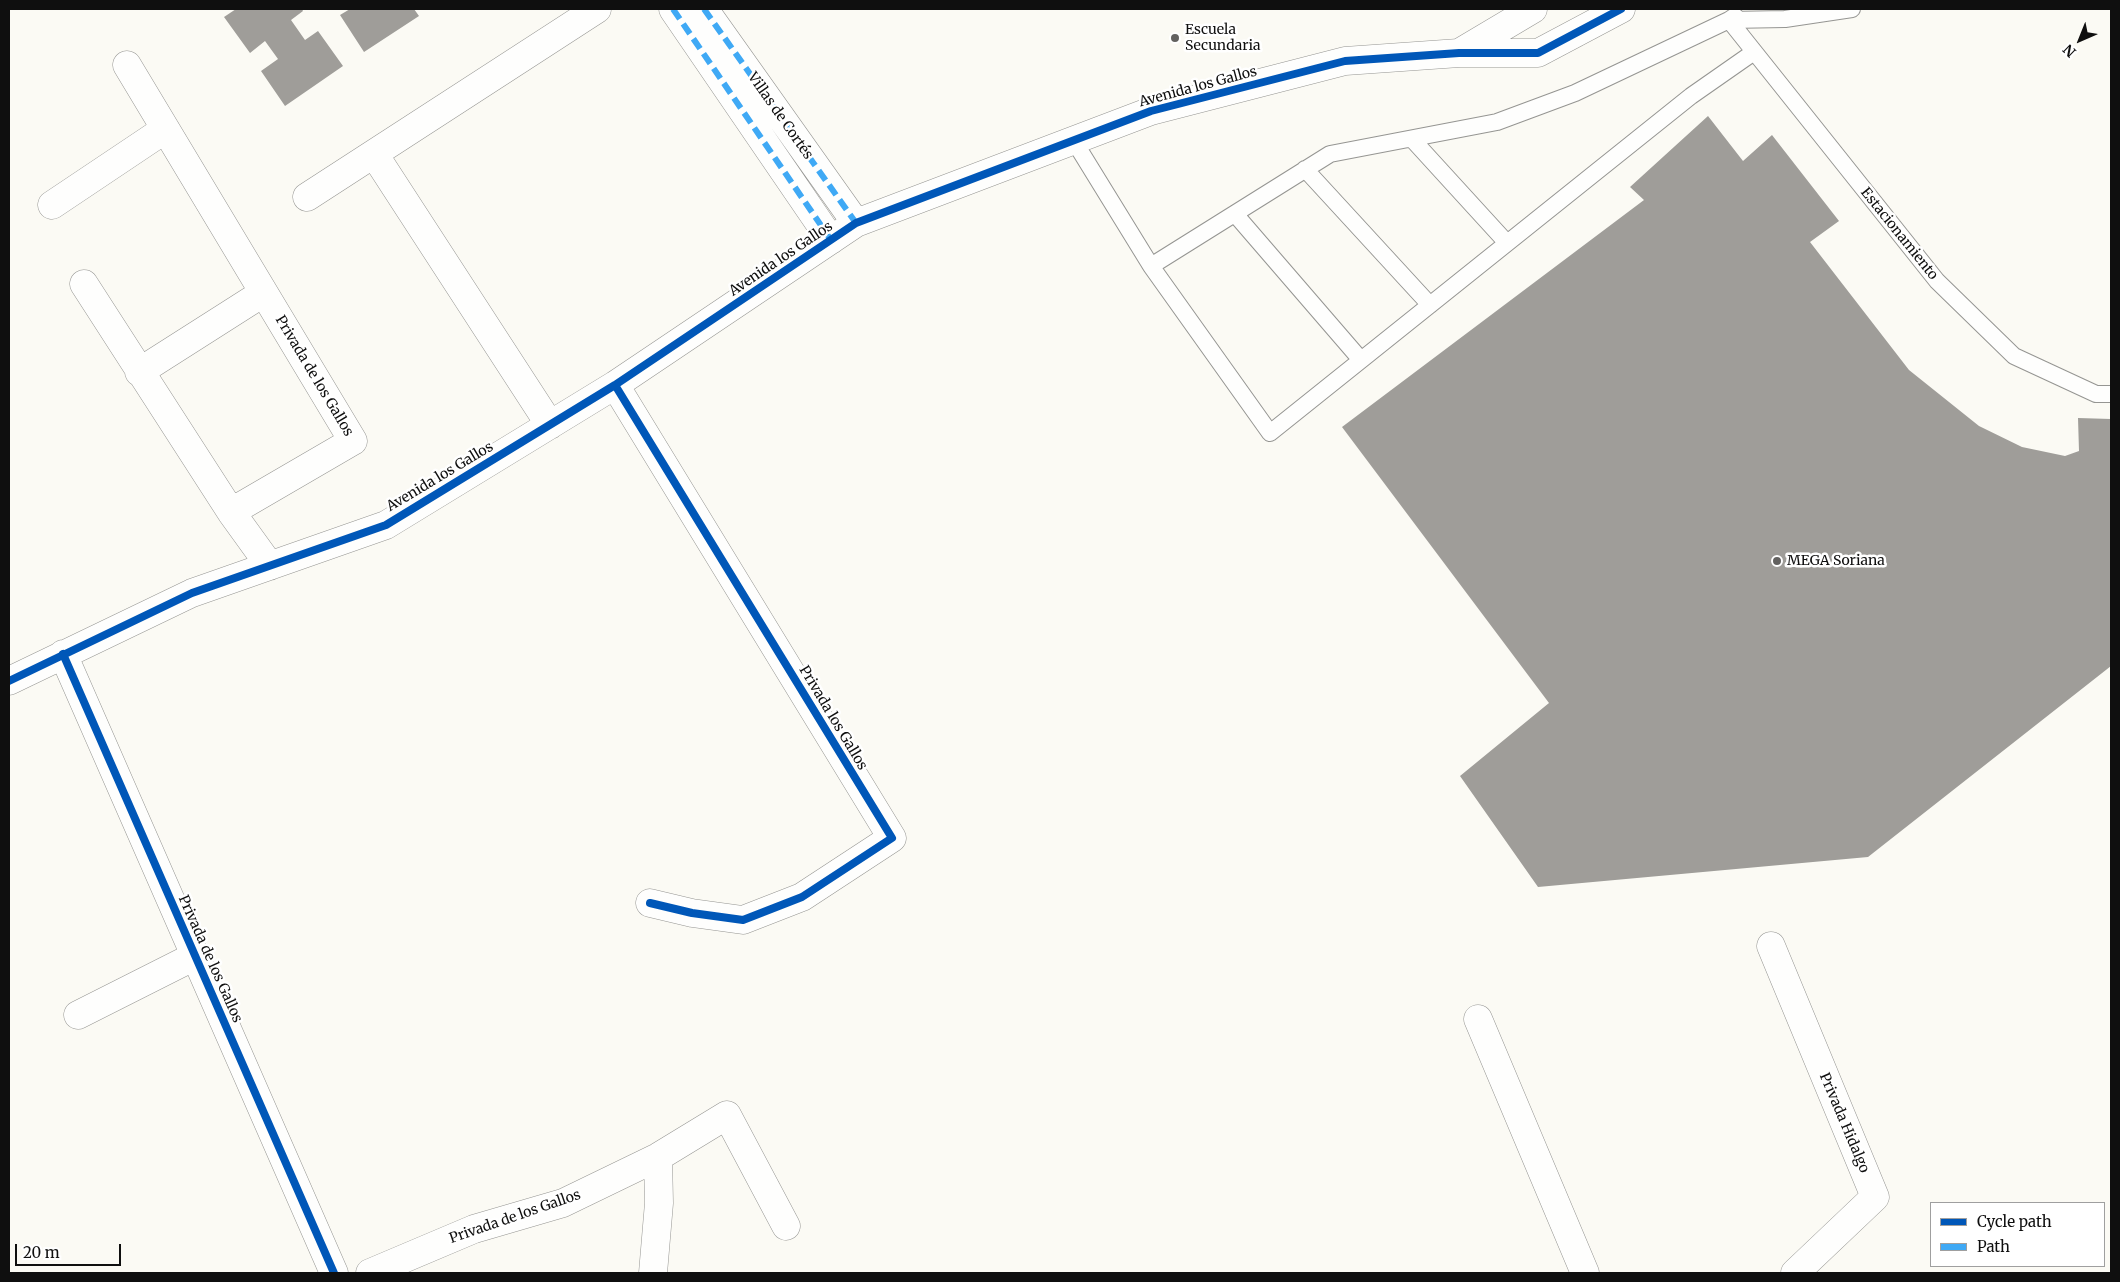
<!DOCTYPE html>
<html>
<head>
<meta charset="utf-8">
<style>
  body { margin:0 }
  #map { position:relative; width:2120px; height:1282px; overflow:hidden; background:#fbfaf4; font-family:Merriweather,serif }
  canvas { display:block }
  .frame { position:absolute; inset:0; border:10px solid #0f0f0f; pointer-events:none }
  .legend { position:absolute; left:1930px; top:1202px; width:175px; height:65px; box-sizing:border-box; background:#fff; border:1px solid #9f9f9f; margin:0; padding:6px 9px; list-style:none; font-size:15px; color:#0f0f0f }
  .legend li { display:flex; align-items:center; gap:10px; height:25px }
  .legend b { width:25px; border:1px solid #9f9f9f }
  .north { position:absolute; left:2055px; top:15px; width:50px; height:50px; -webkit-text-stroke:4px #fff; paint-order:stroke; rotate:224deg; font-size:14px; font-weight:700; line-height:20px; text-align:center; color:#0f0f0f }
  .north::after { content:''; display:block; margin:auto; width:18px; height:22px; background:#0f0f0f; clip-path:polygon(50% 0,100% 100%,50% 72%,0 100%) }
  .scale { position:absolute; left:15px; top:1244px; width:106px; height:22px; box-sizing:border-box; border:2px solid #0f0f0f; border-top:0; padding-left:6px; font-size:15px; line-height:18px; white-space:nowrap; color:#0f0f0f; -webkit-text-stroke:4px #fff; paint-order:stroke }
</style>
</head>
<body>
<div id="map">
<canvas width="2120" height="1282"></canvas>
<div class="frame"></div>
<ul class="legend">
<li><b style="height:6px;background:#0057b8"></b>Cycle path</li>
<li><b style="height:6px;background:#3fa9f5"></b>Path</li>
</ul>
<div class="north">N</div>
<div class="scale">20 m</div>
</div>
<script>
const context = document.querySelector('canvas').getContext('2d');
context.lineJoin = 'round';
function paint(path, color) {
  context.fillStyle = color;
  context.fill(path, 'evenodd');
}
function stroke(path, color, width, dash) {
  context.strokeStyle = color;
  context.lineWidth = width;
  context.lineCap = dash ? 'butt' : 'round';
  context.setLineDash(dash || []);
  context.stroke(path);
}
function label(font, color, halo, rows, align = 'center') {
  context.font = font + ' Merriweather,serif';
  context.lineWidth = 5;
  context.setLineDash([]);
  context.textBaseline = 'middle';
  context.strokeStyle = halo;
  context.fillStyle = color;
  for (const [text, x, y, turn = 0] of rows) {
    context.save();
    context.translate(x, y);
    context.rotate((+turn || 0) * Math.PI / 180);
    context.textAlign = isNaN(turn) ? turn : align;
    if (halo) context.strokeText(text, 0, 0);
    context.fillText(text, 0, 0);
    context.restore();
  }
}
paint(new Path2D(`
  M236 9H302L303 11 291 20 305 40 318 31 343 66 285 106 261 71 278 59 265 41 250 53 224 17Z
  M350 9H414L419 16 364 52 340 15Z
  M1708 116 1743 161 1772 135 1839 221 1810 242 1909 370 1979 426 2022 447 2065 456 2079 451 2078 418 2111 419V666L1868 857 1538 887 1460 776 1549 703 1342 427 1644 200 1630 187Z`), '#9f9d99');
const service = new Path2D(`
  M1735 16 1729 20 1937 281 2014 356 2096 394H2111
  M1412 139 1507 243
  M1074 141 1151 266 1330 154 1497 122 1575 93 1729 20 1785 19 1852 9
  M1305 169 1430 305
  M1235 214 1361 360
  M1151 266 1270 433 1691 96 1754 52`);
const minor = new Path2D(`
  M673 9 831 240
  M704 9 856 223
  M1459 53 1533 9
  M127 65 353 441 231 512
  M374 154 550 425
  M307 197 597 9
  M52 205 164 130
  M84 284 231 512 270 566
  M139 372 263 293
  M615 385 892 838 802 897 743 920 692 913 650 903
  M63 654 334 1273
  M9 681 192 593 386 525 615 385 856 223 1151 111 1345 61 1459 53H1538L1621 9
  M1771 946 1875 1197 1795 1273
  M78 1015 195 956
  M1478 1019 1585 1273
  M370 1273 474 1229 563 1203 658 1157 727 1115 786 1226
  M653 1273 659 1203 658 1157`);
stroke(service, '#959592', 18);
stroke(minor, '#959592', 29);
stroke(service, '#fefefd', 16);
stroke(minor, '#fefefd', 28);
stroke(new Path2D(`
  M673 9 831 240
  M704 9 856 223`), '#3fa9f5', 6, [12, 6]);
stroke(new Path2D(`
  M615 385 892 838 802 897 743 920 692 913 650 903
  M63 654 334 1273
  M9 681 192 593 386 525 615 385 856 223 1151 111 1345 61 1459 53H1538L1621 9`), '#0057b8', 8);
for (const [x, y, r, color] of [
  [1175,38,5,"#62615f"],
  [1777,561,5,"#62615f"]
]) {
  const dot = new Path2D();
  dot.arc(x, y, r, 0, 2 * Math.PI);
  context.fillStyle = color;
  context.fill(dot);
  stroke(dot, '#fff', 2);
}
label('14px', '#0f0f0f', '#fff', [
  ["Escuela",1185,30],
  ["Secundaria",1185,46],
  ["MEGA Soriana",1787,561]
], 'left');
label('14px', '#0f0f0f', '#fff', [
  ["Avenida los Gallos",1198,87,-15],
  ["Villas de Cortés",780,116,55],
  ["Estacionamiento",1899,234,51],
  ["Avenida los Gallos",781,259,-34],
  ["Privada de los Gallos",314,376,59],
  ["Avenida los Gallos",440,477,-31],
  ["Privada los Gallos",833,718,59],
  ["Privada de los Gallos",210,959,66],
  ["Privada Hidalgo",1844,1123,67],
  ["Privada de los Gallos",515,1217,-19]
]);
</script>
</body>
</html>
